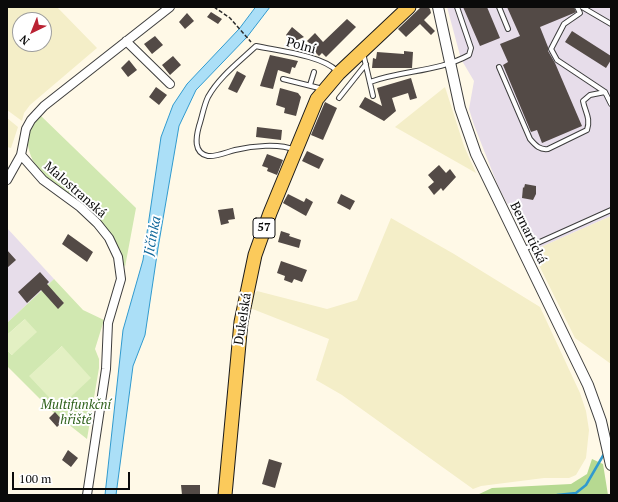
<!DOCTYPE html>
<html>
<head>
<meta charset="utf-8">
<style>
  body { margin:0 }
  #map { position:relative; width:618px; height:502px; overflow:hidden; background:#fff9e7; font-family:"PT Serif",serif }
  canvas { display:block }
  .frame { position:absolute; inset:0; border:8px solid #0a0a0a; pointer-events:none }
  .north { position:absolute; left:12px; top:12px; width:40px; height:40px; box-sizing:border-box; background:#fff; border:1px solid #9d9d9d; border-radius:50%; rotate:223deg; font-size:11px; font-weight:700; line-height:16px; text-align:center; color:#0a0a0a }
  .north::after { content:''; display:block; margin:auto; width:14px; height:18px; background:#ba2233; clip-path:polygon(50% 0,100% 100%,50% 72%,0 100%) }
  .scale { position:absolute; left:12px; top:472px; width:118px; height:18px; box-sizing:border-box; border:2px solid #0a0a0a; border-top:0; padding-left:5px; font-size:12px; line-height:14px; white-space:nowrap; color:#0a0a0a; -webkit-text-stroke:3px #fff; paint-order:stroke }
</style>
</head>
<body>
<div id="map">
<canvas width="618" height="502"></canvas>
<div class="frame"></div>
<div class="north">N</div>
<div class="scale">100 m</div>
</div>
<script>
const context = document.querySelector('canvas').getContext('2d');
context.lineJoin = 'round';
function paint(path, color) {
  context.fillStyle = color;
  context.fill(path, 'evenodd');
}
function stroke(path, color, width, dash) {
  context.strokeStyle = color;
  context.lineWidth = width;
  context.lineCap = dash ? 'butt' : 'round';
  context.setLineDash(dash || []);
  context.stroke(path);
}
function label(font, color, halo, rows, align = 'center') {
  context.font = font + ' "PT Serif",serif';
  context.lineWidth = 4;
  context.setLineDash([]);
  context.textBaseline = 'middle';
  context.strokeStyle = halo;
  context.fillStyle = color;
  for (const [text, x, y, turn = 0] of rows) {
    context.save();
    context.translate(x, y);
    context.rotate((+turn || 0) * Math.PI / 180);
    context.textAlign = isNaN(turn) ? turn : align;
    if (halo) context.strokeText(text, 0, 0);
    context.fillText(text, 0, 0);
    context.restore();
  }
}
paint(new Path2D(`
  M447 7H611V216L532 251 498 186 474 125 469 109 474 81 461 59Z
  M7 228 54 279 7 323Z`), '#e7ddea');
paint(new Path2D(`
  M7 7H57L97 48 30 105 24 113 22 121 7 110ZM20 20H44V44H20Z
  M445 87 464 146 476 173 395 127Z
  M7 118 18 127 11 148 7 147Z
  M611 216V364L575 338 532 251Z
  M391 218 454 254 540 307 580 393 586 411 589 430 586 458 576 475 569 478H544L481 486 473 489 342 395 316 380 329 339 250 308 254 294 257 291 327 309 357 300Z`), '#f4eec8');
paint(new Path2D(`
  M40 115 136 208 125 267 111 237 38 170C27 151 21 133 40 115Z
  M54 279 83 310 104 320 95 349 99 359V368L87 439 54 413 7 366V350L12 355 25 319 7 335V323ZM53 291 64 303 58 308 47 296ZM62 346 59 407 30 376Z`), '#d1e8b1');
paint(new Path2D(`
  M592 459 603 464 608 495H477L492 488 571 484 587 474Z`), '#b6d991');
paint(new Path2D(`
  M25 319 37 332 12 355 7 350V335Z
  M62 346 91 378 59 408 29 376Z`), '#e3f0c3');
const water = new Path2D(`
  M256 7H270L247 37 196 90 179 126 158 248 145 335 133 366 116 495H105L123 330 143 260 161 137 173 105 187 84 239 29Z`);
paint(water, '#abdff7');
stroke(water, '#319ace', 1);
stroke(new Path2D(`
  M557 495 576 493 586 485 604 454`), '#319ace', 2.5);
paint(new Path2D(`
  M421 7H428L430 9 431 13 424 20 435 31 431 35 420 24 406 37 398 29Z
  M463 7H487L500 38 480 46Z
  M507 7H574L576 12 574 13 540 27 548 47V51L555 63 582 126 542 143 537 130 531 132 503 65 508 62 500 44 520 36Z
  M211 12 222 19 218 24 207 17Z
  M187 13 194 21 185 29 179 22Z
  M347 19 356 27 326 57 322 53 319 56 314 51 316 49 307 41 315 33 323 42Z
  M292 27 304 37 293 42 286 35Z
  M572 31 611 56V60L606 68 565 42Z
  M155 36 163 45 152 54 144 44Z
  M404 51 413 52 412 68H372L373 58 376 59 377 52 404 54Z
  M270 55 298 61 295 68 292 67 290 74 278 70 273 89 260 86Z
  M173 56 181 65 170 75 162 65Z
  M129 60 137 70 128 77 121 68Z
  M237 71 246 76 237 93 228 89Z
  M411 78 417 98 410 100 408 93 392 98 396 111 384 121 359 107 365 97 382 106 377 88Z
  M156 87 167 95 159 105 149 97Z
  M280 88 298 93 301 97 296 116 284 113 285 108 276 105Z
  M325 102 337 108 323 140 311 135Z
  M257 127 282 130 281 140 256 137Z
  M307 151 324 159 319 169 302 161Z
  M267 154 283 160 277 175 267 171 268 168 262 166Z
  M439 165 446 173 450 169 456 177 443 191 441 188 434 195 428 187 434 182 428 175Z
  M525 184 536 186V194L533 200 522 198 523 187 524 188Z
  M288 194 304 202 306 198 313 202 306 216 283 203Z
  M341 194 355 201 350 210 337 203Z
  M233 208 235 219 228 220 229 223 221 225 218 210Z
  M281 231 290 234 289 236 301 240 299 248 278 242Z
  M68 234 93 252 87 262 62 244Z
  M7 250 16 260 7 268Z
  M281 261 307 270 302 282 294 279 292 283 284 280 285 276 277 273Z
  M40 272 49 282 47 284 64 303 58 309 41 290 27 303 18 292Z
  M55 412 63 421 57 427 49 418Z
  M68 450 78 458 71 467 62 460Z
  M269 459 282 463 275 488 262 484Z
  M181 485H200V495H182Z`), '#534a46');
const service = new Path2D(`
  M499 7 508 29
  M577 7 580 13 564 24 551 49 557 60 605 92 611 104
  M582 7 611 24
  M363 53 373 96
  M499 67 530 139C536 146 540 150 548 149L587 130C591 118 585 112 583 101L590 95 605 92
  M283 79 323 89
  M370 82C403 70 438 72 469 55L471 48 457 7
  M310 85 314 72
  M339 98 366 64
  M295 150C279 143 252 146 235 150 227 152 216 157 208 156 193 153 196 137 199 126 202 117 204 105 208 97 219 77 239 62 256 46 278 51 321 55 337 71
  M522 250 611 210`);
const minor = new Path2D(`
  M126 41 170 84
  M21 155 43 180 80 207 97 223 109 238 118 257 121 279 108 323 106 369 87 495
  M7 180 21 155 26 129 31 120 44 106 170 7`);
const tertiary = new Path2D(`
  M438 7 460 108 476 154 588 385 601 421 611 465`);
const primary = new Path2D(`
  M225 495 241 322 255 255 270 213 317 99 339 73 409 7`);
stroke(service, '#3d3d3d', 6);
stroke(minor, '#3d3d3d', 10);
stroke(tertiary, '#3d3d3d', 12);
stroke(primary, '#1b1b1b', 15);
stroke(new Path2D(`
  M214 7 230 18 251 42`), '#2c2c2c', 1.5, [4, 2]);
stroke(service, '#fff', 4);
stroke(minor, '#fff', 8);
stroke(tertiary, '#fff', 10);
stroke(primary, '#fbca5b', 13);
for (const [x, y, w] of [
  [264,228,22]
]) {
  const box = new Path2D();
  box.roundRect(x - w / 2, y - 10, w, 20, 3);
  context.fillStyle = '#fff';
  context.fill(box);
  stroke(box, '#0a0a0a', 1);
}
label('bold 12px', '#0a0a0a', null, [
  ["57",264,228]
]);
label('13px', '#0a0a0a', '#fff', [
  ["Polní",301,46,15],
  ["Malostranská",75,190,41],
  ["Bernartická",528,233,64],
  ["Dukelská",243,319,-81]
]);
label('italic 13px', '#2e611b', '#fff', [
  ["Multifunkční",76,405],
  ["hřiště",76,420]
]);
label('italic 14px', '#13699b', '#fff', [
  ["Jičínka",153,236,-79]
]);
</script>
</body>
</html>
